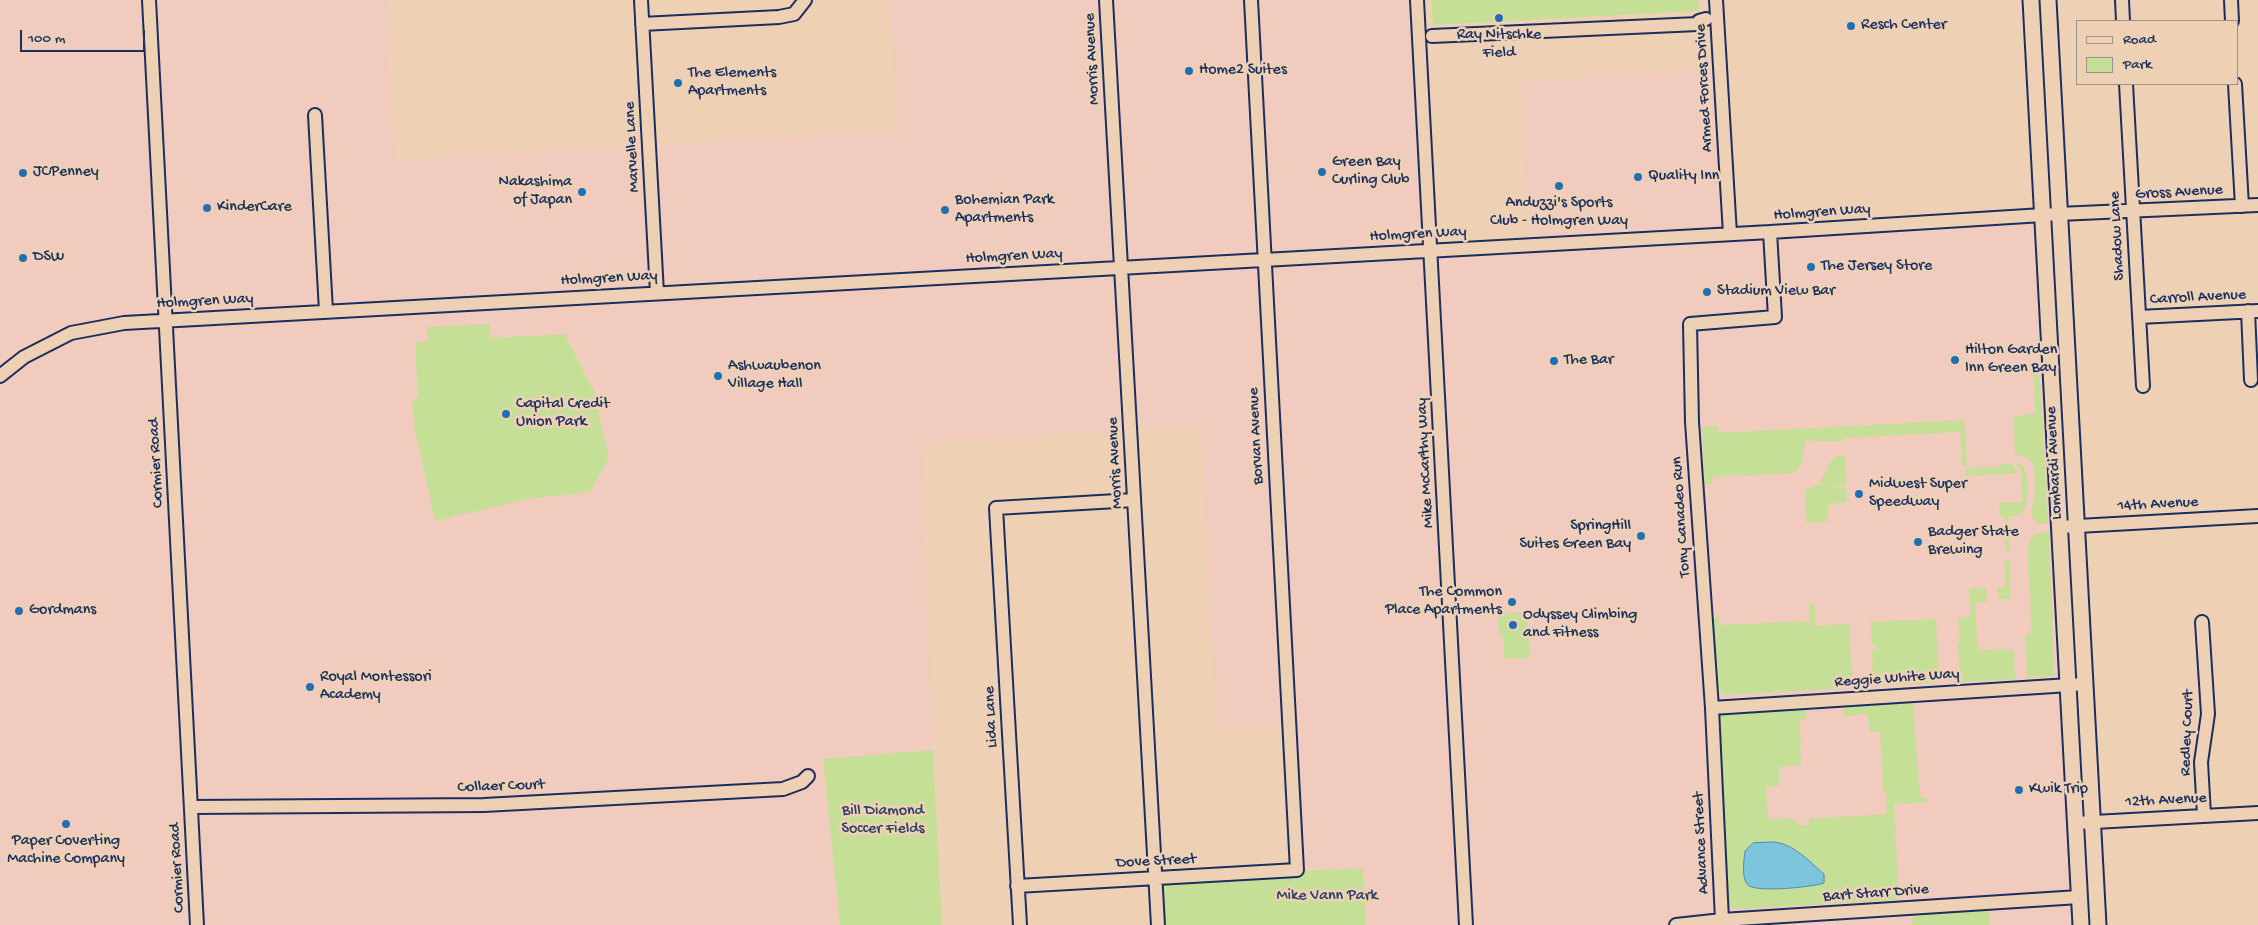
<!DOCTYPE html>
<html>
<head>
<meta charset="utf-8">
<style>
  body { margin:0 }
  #map { position:relative; width:2258px; height:925px; overflow:hidden; background:#eed1b5; font-family:"Gochi Hand",sans-serif }
  canvas { display:block }
  .legend { position:absolute; left:2076px; top:20px; width:162px; height:65px; box-sizing:border-box; background:#eed1b5; border:1px solid #9a9092; margin:0; padding:6px 9px; list-style:none; font-size:15px; color:#1b2f5e }
  .legend li { display:flex; align-items:center; gap:10px; height:25px }
  .legend b { width:25px; border:1px solid #9a9092 }
  .scale { position:absolute; left:20px; top:30px; width:125px; height:22px; box-sizing:border-box; border:2px solid #1b2f5e; border-top:0; padding-left:6px; font-size:15px; line-height:18px; white-space:nowrap; color:#1b2f5e; -webkit-text-stroke:4px #eed1b5; paint-order:stroke }
</style>
</head>
<body>
<div id="map">
<canvas width="2258" height="925"></canvas>
<ul class="legend">
<li><b style="height:6px;background:#eed1b5"></b>Road</li>
<li><b style="height:14px;background:#c6df96"></b>Park</li>
</ul>
<div class="scale">100 m</div>
</div>
<script>
const context = document.querySelector('canvas').getContext('2d');
context.lineJoin = 'round';
function paint(path, color) {
  context.fillStyle = color;
  context.fill(path, 'evenodd');
}
function stroke(path, color, width, dash) {
  context.strokeStyle = color;
  context.lineWidth = width;
  context.lineCap = dash ? 'butt' : 'round';
  context.setLineDash(dash || []);
  context.stroke(path);
}
function label(font, color, halo, rows, align = 'center') {
  context.font = font + ' "Gochi Hand",sans-serif';
  context.lineWidth = 5;
  context.setLineDash([]);
  context.textBaseline = 'middle';
  context.strokeStyle = halo;
  context.fillStyle = color;
  for (const [text, x, y, turn = 0] of rows) {
    context.save();
    context.translate(x, y);
    context.rotate((+turn || 0) * Math.PI / 180);
    context.textAlign = isNaN(turn) ? turn : align;
    if (halo) context.strokeText(text, 0, 0);
    context.fillText(text, 0, 0);
    context.restore();
  }
}
paint(new Path2D(`
  M0 0H386L394 160 898 130 891 0H1417L1431 251 1531 245 1521 81 1719 68 1730 234 2042 215 2081 925H1366L1363 868 1297 870 1289 724 1217 728 1202 426 921 443 933 750 823 759 840 925H0Z`), '#f0cbbe');
paint(new Path2D(`
  M1431 0H1698L1699 11 1433 25Z
  M490 324V338L565 334 594 391 609 459 590 492 527 499 435 521 414 425 412 403 418 395 415 342H428L427 327Z
  M2028 363H2039L2048 523 2038 524 2031 516C2034 503 2040 467 2027 458 2023 456 2019 456 2015 454L2013 417 2035 413 2033 369H2026V365Z
  M1964 420 1967 466H1963L1960 432 1844 438V441H1810L1808 438 1805 440 1802 463 1795 473 1713 477V484L1705 485 1702 429 1708 426H1717L1718 433Z
  M1836 456H1845L1846 485 1828 486 1818 483C1826 475 1827 463 1836 456Z
  M2016 463 2023 465C2029 475 2030 500 2024 510 2020 516 2015 516 2009 516L2010 550H2006L2004 516H2000L1999 503 2022 502 2021 471Z
  M2012 464 2018 473 1966 476 1965 470 1968 468 1999 467V465Z
  M1817 485 1847 488V502L1828 504 1829 512 1827 513 1829 521 1806 523 1805 490Z
  M2049 532 2054 671 2057 675 2027 678 2025 635 2032 634 2027 547H2029L2030 540 2035 534Z
  M2009 559 2011 599H2000L1997 588 2006 587 2004 560Z
  M1986 588 1987 602 1975 603 1978 650 2013 649 2016 679 1962 682 1957 643 1960 642 1958 618 1970 617 1969 589Z
  M1814 602 1816 626 1849 624 1853 688 1724 695 1716 686 1712 618 1718 617 1720 625 1809 621V606Z
  M1527 612 1530 658 1504 659 1503 637H1499L1498 614Z
  M1936 619 1939 683 1873 686 1872 650 1877 649 1876 645H1872L1871 622Z
  M1913 701 1920 796 1927 799V802L1894 804 1899 900 1737 909 1731 906 1728 900 1719 717 1723 712 1805 708 1807 719 1800 720 1801 765 1779 767V786L1766 787 1768 819 1792 818 1798 825H1809V819L1887 814 1886 791 1883 790 1880 731 1870 732 1868 714 1843 716V709L1850 705Z
  M933 750 942 925H840L823 759Z
  M1363 868 1366 925H1158L1155 878Z
  M1986 910 1989 914 1990 925H1913L1912 918 1915 914Z`), '#c6df96');
const water = new Path2D(`
  M1773 842C1793 843 1810 862 1824 874V883C1813 887 1756 893 1748 885 1741 878 1744 860 1745 851L1753 843Z`);
paint(water, '#7dc5dd');
stroke(water, '#5689aa', 1);
const minor = new Path2D(`
  M149 0 197 925
  M641 0 657 293
  M1106 0 1158 925
  M1417 0 1466 925
  M1716 0 1730 234
  M2122 0 2123 21
  M2231 0 2232 21
  M642 24 779 17 794 14 805 0
  M1432 36 1698 24 1699 21 1706 19
  M2126 84 2143 386
  M2235 84 2242 206
  M315 115 326 311
  M2248 311 2251 380
  M2139 317 2258 311
  M0 376 24 357 71 333 124 323 1770 232 2059 214 2258 205
  M2060 527 2258 516
  M2202 622 2208 714 2201 762 2204 815
  M1712 708 2085 684
  M192 807 484 805 783 789 802 782 808 776
  M2076 823 2258 813
  M1017 886 1297 870 1251 0
  M1722 920 1712 708 1692 422 1690 324 1775 317 1770 232
  M1020 925 996 508 1134 500
  M1676 925 1722 920 2079 897`);
const major = new Path2D(`
  M2031 0 2081 925
  M2048 0 2098 925`);
stroke(minor, '#1b2f5e', 16);
stroke(major, '#1b2f5e', 19);
stroke(minor, '#eed1b5', 12);
stroke(major, '#eed1b5', 15);
for (const [x, y, r, color] of [
  [1499,18,5,"#1f6fb2"],
  [1851,26,5,"#1f6fb2"],
  [1189,71,5,"#1f6fb2"],
  [678,83,5,"#1f6fb2"],
  [1322,172,5,"#1f6fb2"],
  [23,173,5,"#1f6fb2"],
  [1638,177,5,"#1f6fb2"],
  [1559,186,5,"#1f6fb2"],
  [582,192,5,"#1f6fb2"],
  [207,208,5,"#1f6fb2"],
  [945,210,5,"#1f6fb2"],
  [23,258,5,"#1f6fb2"],
  [1811,267,5,"#1f6fb2"],
  [1707,292,5,"#1f6fb2"],
  [1955,360,5,"#1f6fb2"],
  [1554,361,5,"#1f6fb2"],
  [718,376,5,"#1f6fb2"],
  [506,414,5,"#1f6fb2"],
  [1859,494,5,"#1f6fb2"],
  [1641,536,5,"#1f6fb2"],
  [1918,542,5,"#1f6fb2"],
  [1512,602,5,"#1f6fb2"],
  [19,611,5,"#1f6fb2"],
  [1513,625,5,"#1f6fb2"],
  [310,687,5,"#1f6fb2"],
  [2019,790,5,"#1f6fb2"],
  [66,824,5,"#1f6fb2"]
]) {
  const dot = new Path2D();
  dot.arc(x, y, r, 0, 2 * Math.PI);
  context.fillStyle = color;
  context.fill(dot);
  stroke(dot, '#eed1b5', 2);
}
label('16px', '#1b2f5e', '#eed1b5', [
  ["Resch Center",1861,26],
  ["Ray Nitschke",1499,36,"center"],
  ["Field",1499,54,"center"],
  ["Home2 Suites",1199,71],
  ["The Elements",688,74],
  ["Apartments",688,92],
  ["Green Bay",1332,163],
  ["Curling Club",1332,181],
  ["JCPenney",33,173],
  ["Quality Inn",1648,177],
  ["Nakashima",572,183,"right"],
  ["of Japan",572,201,"right"],
  ["Bohemian Park",955,201],
  ["Apartments",955,219],
  ["Anduzzi's Sports",1559,204,"center"],
  ["Club - Holmgren Way",1559,222,"center"],
  ["KinderCare",217,208],
  ["DSW",33,258],
  ["The Jersey Store",1821,267],
  ["Stadium View Bar",1717,292],
  ["Hilton Garden",1965,351],
  ["Inn Green Bay",1965,369],
  ["The Bar",1564,361],
  ["Ashwaubenon",728,367],
  ["Village Hall",728,385],
  ["Capital Credit",516,405],
  ["Union Park",516,423],
  ["Midwest Super",1869,485],
  ["Speedway",1869,503],
  ["SpringHill",1631,527,"right"],
  ["Suites Green Bay",1631,545,"right"],
  ["Badger State",1928,533],
  ["Brewing",1928,551],
  ["The Common",1502,593,"right"],
  ["Place Apartments",1502,611,"right"],
  ["Gordmans",29,611],
  ["Odyssey Climbing",1523,616],
  ["and Fitness",1523,634],
  ["Royal Montessori",320,678],
  ["Academy",320,696],
  ["Kwik Trip",2029,790],
  ["Paper Coverting",66,842,"center"],
  ["Machine Company",66,860,"center"]
], 'left');
label('16px', '#1b2f5e', '#eed1b5', [
  ["Morris Avenue",1093,59,-93],
  ["Armed Forces Drive",1705,88,-93],
  ["Marvelle Lane",633,147,-93],
  ["Gross Avenue",2179,193,-3],
  ["Holmgren Way",1822,213,-4],
  ["Holmgren Way",1418,235,-3],
  ["Shadow Lane",2118,236,-93],
  ["Holmgren Way",1014,257,-3],
  ["Holmgren Way",609,279,-3],
  ["Carroll Avenue",2198,298,-3],
  ["Holmgren Way",205,302,-3],
  ["Borvan Avenue",1257,436,-93],
  ["Cormier Road",157,463,-93],
  ["Morris Avenue",1116,463,-93],
  ["Mike McCarthy Way",1426,463,-93],
  ["Lombardi Avenue",2055,463,-93],
  ["14th Avenue",2158,505,-3],
  ["Tony Canadeo Run",1682,517,-94],
  ["Reggie White Way",1897,679,-4],
  ["Lida Lane",992,717,-93],
  ["Redley Court",2188,733,-88],
  ["Collaer Court",501,787,-2],
  ["12th Avenue",2166,801,-3],
  ["Advance Street",1702,843,-93],
  ["Dove Street",1156,862,-3],
  ["Cormier Road",178,868,-93],
  ["Bart Starr Drive",1876,894,-4]
]);
label('16px', '#2c4164', '#eed1b5', [
  ["Bill Diamond",883,812],
  ["Soccer Fields",883,830],
  ["Mike Vann Park",1327,897]
]);
</script>
</body>
</html>
